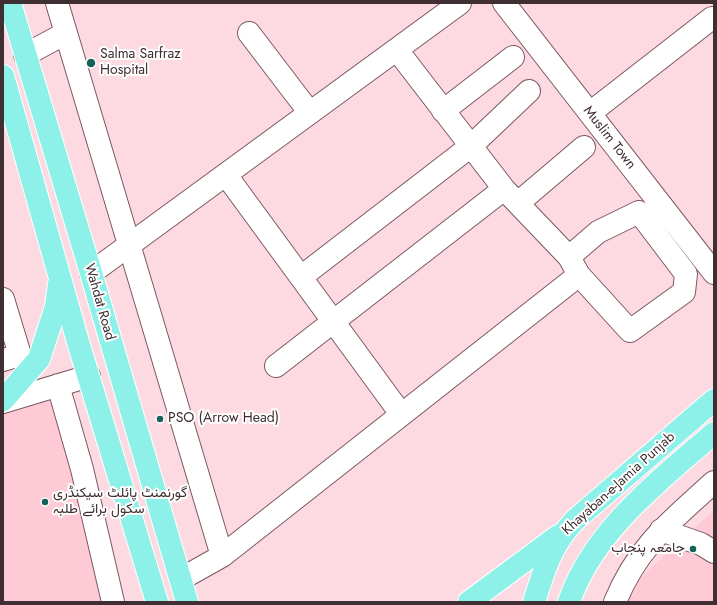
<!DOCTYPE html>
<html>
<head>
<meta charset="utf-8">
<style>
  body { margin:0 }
  #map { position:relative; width:717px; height:605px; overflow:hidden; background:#fddae1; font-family:Jost,sans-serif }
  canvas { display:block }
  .frame { position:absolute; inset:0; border:4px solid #3f2e32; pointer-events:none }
</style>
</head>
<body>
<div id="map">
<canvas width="717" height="605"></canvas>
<div class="frame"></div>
</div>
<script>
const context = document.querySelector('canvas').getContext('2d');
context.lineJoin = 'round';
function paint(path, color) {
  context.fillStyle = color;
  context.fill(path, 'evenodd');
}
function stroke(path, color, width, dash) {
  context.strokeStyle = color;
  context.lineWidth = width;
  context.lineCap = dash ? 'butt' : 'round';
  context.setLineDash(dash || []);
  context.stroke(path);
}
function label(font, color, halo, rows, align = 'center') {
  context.font = font + ' Jost,Vazirmatn,sans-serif';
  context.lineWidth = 4;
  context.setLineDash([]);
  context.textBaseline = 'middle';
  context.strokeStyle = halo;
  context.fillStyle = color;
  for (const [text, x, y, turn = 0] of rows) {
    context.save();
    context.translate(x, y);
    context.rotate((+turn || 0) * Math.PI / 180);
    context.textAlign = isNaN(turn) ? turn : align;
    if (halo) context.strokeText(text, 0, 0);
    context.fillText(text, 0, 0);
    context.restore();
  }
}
paint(new Path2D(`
  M58 385 111 602H3V401Z
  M714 510V602H624L629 588Z`), '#fdcad5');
const minor = new Path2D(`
  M57 3 222 556
  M504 3 714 273
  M249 33 310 113
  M397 50 504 189 569 257 579 275 630 331 684 292 686 274 639 212 598 232 569 257
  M25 55 66 33
  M443 111 513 57
  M590 113 712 18
  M226 175 401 414
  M518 203 584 147
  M91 273 460 3
  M301 277 471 146 529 91
  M3 299 20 355 3 360
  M276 366 504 189
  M58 385 82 469 113 602
  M3 402 89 376
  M661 530 701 544 714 552
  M181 579 222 556 579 275
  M615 602C638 546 671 521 714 482`);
const major = new Path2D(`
  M10 3 91 273 187 602
  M3 76 78 342 157 602
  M3 400 39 359 56 307 59 284
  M469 602 558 536
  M534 602C544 570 551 545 575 520L714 400
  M569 602C593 531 659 481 714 433`);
stroke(minor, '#7c5860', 24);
stroke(major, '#fff', 24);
stroke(minor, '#fff', 22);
stroke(major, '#8ef1e9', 22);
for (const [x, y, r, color] of [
  [91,63,5,"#15625c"],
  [160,419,4,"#15625c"],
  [45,502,4,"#15625c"],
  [693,549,4,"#15625c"]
]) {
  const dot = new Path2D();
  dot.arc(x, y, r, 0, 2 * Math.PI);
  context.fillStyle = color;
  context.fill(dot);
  stroke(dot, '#fff', 1.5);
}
label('14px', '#3f2e32', '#fff', [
  ["Salma Sarfraz",100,55],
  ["Hospital",100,71],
  ["PSO (Arrow Head)",168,419],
  ["گورنمنٹ پائلٹ سیکنڈری",53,494],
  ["سکول برائے طلبہ",53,510],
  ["جامعہ پنجاب",685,549,"right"]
], 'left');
label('14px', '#3f2e32', '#fff', [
  ["Muslim Town",609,138,52],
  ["Wahdat Road",99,302,74],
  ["Khayaban-e-Jamia Punjab",619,484,-42]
]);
</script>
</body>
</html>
